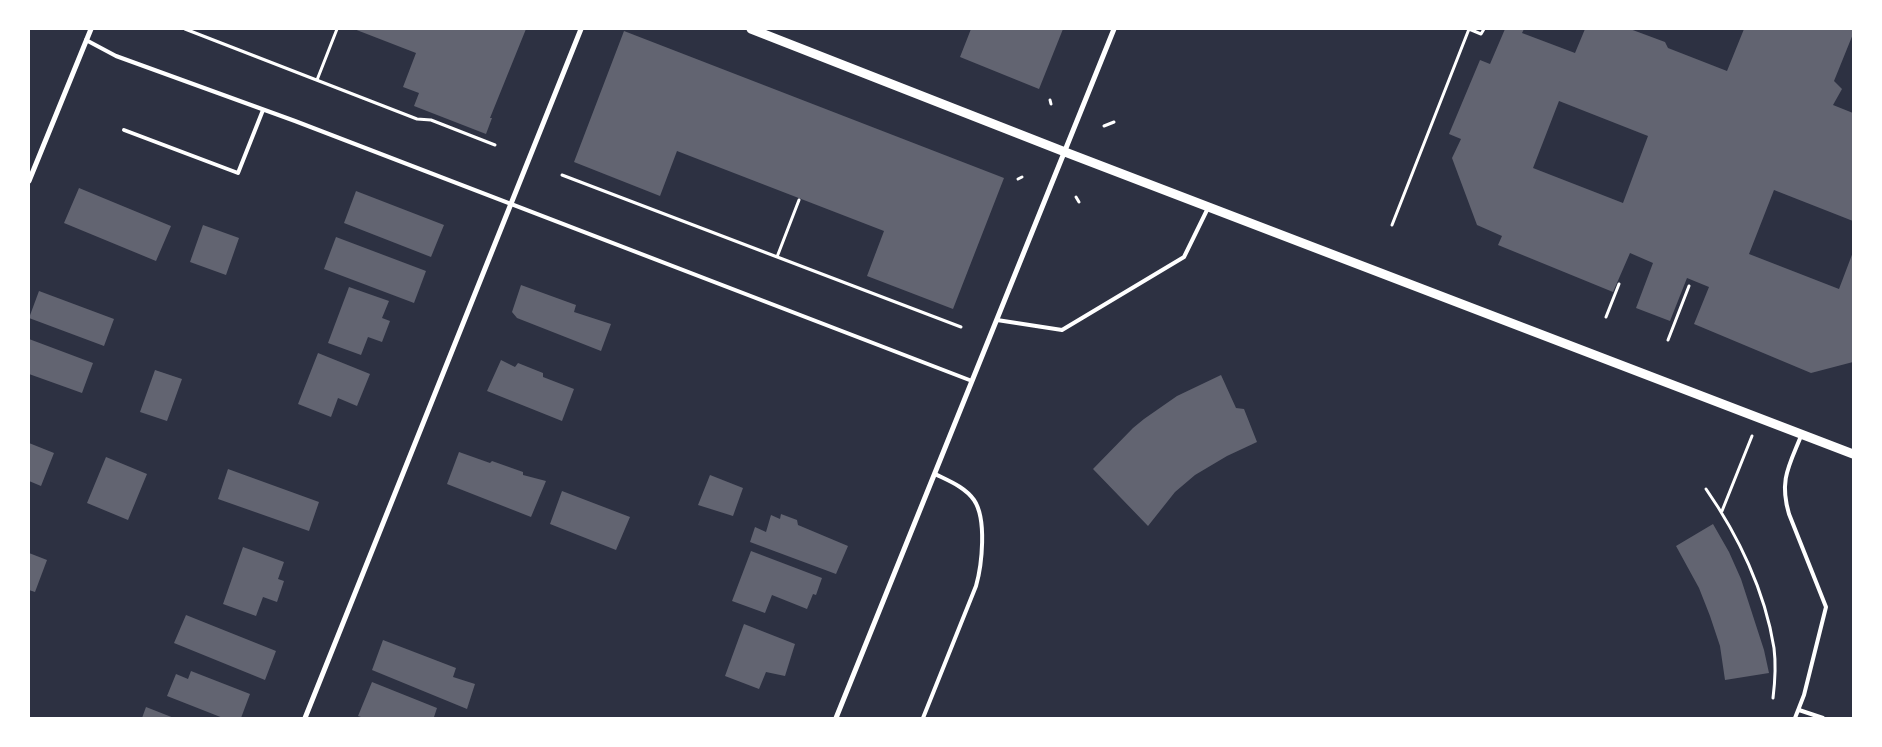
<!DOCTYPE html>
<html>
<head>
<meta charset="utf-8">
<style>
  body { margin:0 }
  #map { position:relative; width:1882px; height:747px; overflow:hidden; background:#2d3142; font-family:Montserrat,sans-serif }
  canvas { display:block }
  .frame { position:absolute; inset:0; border:30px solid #fff; pointer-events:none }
</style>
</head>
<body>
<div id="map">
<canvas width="1882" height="747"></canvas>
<div class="frame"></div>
</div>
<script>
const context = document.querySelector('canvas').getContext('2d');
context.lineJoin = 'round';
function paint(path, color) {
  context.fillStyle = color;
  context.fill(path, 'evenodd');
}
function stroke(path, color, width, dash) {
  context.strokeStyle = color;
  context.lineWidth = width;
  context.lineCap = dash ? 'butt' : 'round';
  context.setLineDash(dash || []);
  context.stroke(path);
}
paint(new Path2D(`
  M354 29H526L490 118H492L486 134 414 106 419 93 403 87 416 53Z
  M971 29H1063L1039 89 960 57Z
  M1505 29H1524L1522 33 1575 53 1585 29H1630L1665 42 1668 48 1727 71 1744 29H1853V34L1834 81 1842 89 1833 105 1853 113V221L1774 190 1749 254 1839 289 1853 252V362L1811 373 1694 324 1709 287 1687 278 1670 321 1636 308 1653 263 1630 253 1613 292 1498 245 1502 236 1477 225 1452 158 1461 139 1449 134 1480 60 1490 64ZM1559 101 1648 136 1623 203 1533 168Z
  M624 31 1004 178 953 309 867 276 884 231 677 151 660 196 574 162Z
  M79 188 171 226 156 261 64 223Z
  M356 191 444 225 431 257 344 223Z
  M203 225 239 238 226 275 190 262Z
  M336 237 426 271 414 303 324 269Z
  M521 285 576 305 574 312 611 324 601 351 517 318 512 312Z
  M349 287 389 301 382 318 390 321 382 342 368 337 361 355 328 343Z
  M39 291 114 319 104 346 29 318Z
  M29 339 93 363 82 393 29 374Z
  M318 353 370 374 357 406 338 398 331 417 298 404Z
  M501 360 515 367 518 363 543 373V377L574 389 562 421 487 391Z
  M155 370 182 379 167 421 140 412Z
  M1221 375 1236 408 1244 409 1257 442 1227 456 1195 475 1175 492 1148 526 1093 469 1133 428 1144 419 1177 396Z
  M29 443 54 453 41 486 29 481Z
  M459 452 490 463 492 461 523 472V475L546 481 531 517 447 484Z
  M106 457 147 474 128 520 87 503Z
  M228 469 319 502 309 531 218 499Z
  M710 475 743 488 733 516 698 505Z
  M562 491 630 517 616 550 550 524Z
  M781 514 797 520 798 525 848 546 836 574 750 542 755 527 766 532 771 515 780 519Z
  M1713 524 1729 552 1741 579 1764 650 1769 673 1725 680 1720 646 1710 616 1699 588 1676 546Z
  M243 547 284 562 278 579 284 581 277 602 263 597 256 616 223 604Z
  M751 551 822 578 816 595 813 594 807 609 772 595 765 613 732 601Z
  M29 553 47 560 35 592 29 590Z
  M186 615 276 651 265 680 174 643Z
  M744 624 795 644 785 676 766 672 759 689 725 676Z
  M383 640 456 668 453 677 475 684 467 709 372 670Z
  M191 671 250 694 241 718H223L167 696 176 674 188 679Z
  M372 682 437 708 434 717 438 718H364L358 716Z
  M146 707 174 718H142Z`), '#626471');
stroke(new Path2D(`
  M185 29 417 119 431 120 495 145
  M317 80 337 29
  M1050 100 1051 104
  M1104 126 1114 122
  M562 175 961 327
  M1018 179 1022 177
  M1076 197 1079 202
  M1392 225 1469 29 1481 34 1484 29
  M777 257 799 200
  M1606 317 1619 284
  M1668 340 1689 286
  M1706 489C1738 535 1765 591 1774 648 1776 664 1775 682 1773 698
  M1722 511 1752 436`), '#fff', 3);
stroke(new Path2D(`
  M86 40 116 56 295 121 972 381
  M124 130 238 173 263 110
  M997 320 1062 330 1184 257 1208 208
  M1799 710 1823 718
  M923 718 976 586C982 565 987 519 974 500 965 487 949 481 935 474
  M1795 718 1804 695 1826 607 1789 514C1779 480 1789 466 1801 436`), '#fff', 4);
stroke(new Path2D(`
  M29 181 91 29
  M305 718 581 29
  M836 718 1114 29`), '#fff', 5);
stroke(new Path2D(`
  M751 29 1065 152 1853 454`), '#fff', 9);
</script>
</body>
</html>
